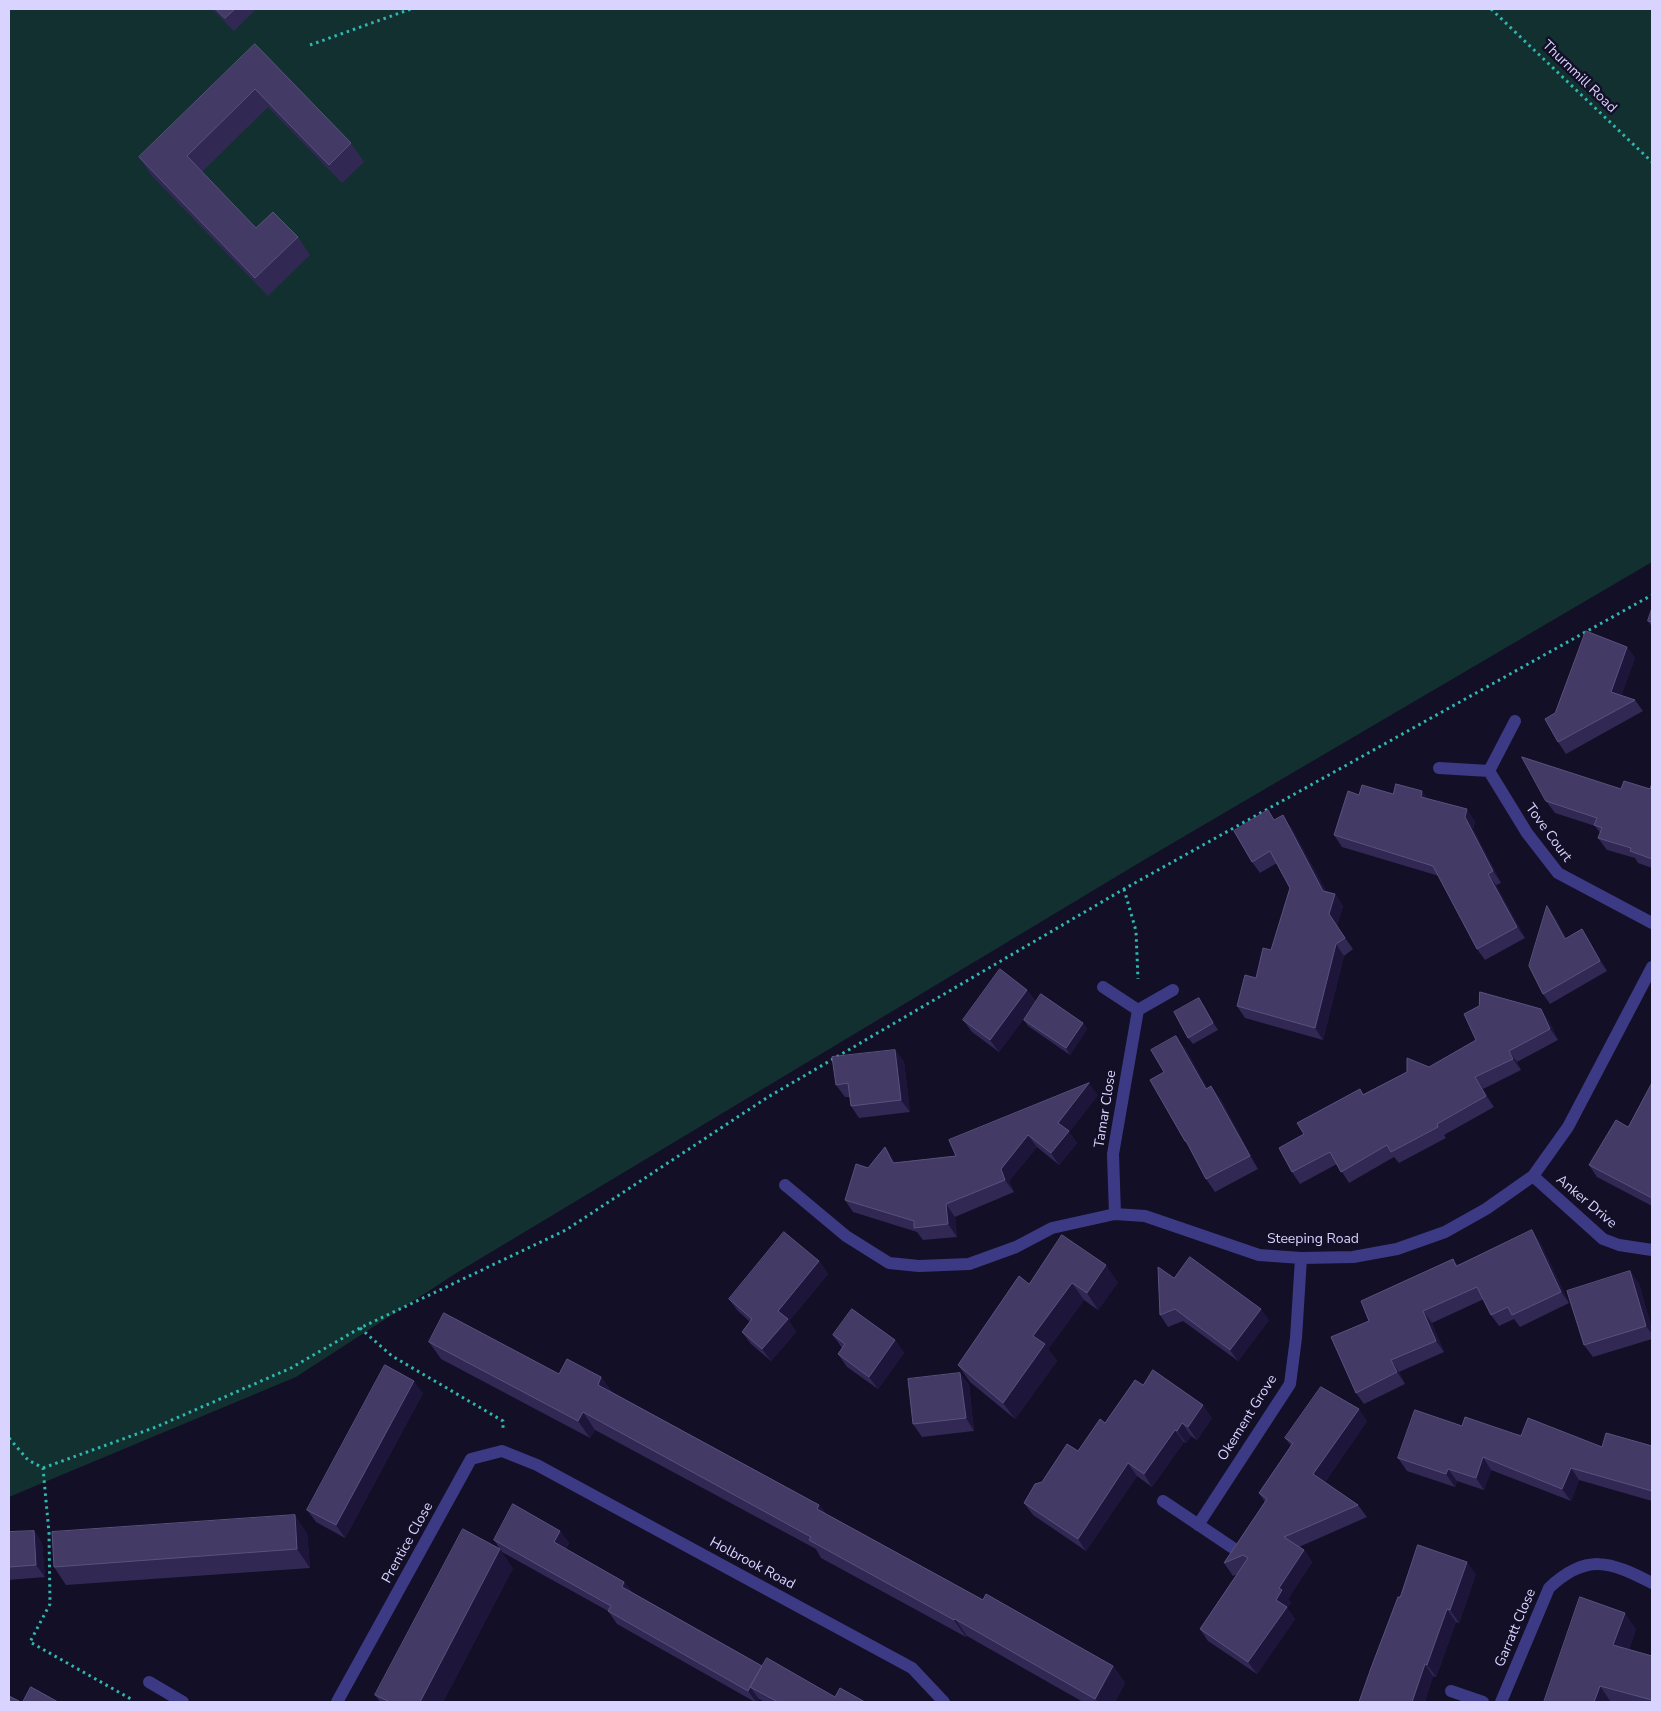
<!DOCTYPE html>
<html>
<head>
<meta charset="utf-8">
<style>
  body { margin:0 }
  #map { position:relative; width:1661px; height:1711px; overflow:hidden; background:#130f26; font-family:"Nunito Sans",sans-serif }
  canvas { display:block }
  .frame { position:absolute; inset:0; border:10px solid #d9d4ff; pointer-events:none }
</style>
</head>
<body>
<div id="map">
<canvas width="1661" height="1711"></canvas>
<div class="frame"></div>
</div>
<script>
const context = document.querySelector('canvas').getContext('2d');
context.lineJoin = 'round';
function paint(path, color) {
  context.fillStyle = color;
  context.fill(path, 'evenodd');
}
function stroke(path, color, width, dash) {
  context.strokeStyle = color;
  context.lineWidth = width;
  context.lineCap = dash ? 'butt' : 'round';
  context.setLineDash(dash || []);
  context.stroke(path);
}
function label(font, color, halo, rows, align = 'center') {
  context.font = font + ' "Nunito Sans",sans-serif';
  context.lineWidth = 5;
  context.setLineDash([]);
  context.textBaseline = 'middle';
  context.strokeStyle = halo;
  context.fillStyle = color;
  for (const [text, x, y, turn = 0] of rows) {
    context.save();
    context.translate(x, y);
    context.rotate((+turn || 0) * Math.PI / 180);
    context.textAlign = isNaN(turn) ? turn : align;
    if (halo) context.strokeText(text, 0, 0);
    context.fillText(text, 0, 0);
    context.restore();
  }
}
paint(new Path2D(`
  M9 9H1652V562L1149 857 458 1272 296 1377 9 1497Z`), '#12302f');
stroke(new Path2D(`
  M1491 9 1652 162
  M310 45 411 9
  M1124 889 1136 931 1138 979
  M360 1328 392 1356 503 1421V1428
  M9 1438 28 1460 43 1468 49 1533 50 1604 30 1642 131 1699
  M43 1468 156 1427 291 1368 360 1328 566 1230 768 1097 1124 889 1652 595`), '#2fb8b0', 3, [2.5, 4]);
stroke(new Path2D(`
  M1439 768 1489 771 1515 721
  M1489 771 1527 833 1558 873 1652 923
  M1103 987 1138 1010 1173 990
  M1533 1176 1603 1239 1619 1245 1652 1250
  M785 1185 846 1236 889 1263 919 1266 969 1264 1016 1247 1052 1228 1115 1214 1145 1216 1259 1255 1301 1258 1353 1257 1397 1249 1445 1232 1486 1209 1533 1176 1568 1127 1652 967
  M1115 1214 1113 1154 1138 1010
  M1163 1501 1233 1548
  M1198 1525 1290 1384 1296 1338 1301 1258
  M149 1682 183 1702
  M1451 1691 1483 1702
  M337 1702 471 1459 502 1451 537 1465 912 1668 944 1702
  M1501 1702 1549 1588C1586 1553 1610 1561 1652 1583`), '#3d3a85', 12);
paint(new Path2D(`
  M212 9H256L234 31Z
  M255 44 351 143 364 162 342 183 268 107 202 172 256 228 298 237 310 255 268 296 152 176 139 157Z
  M1648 621 1652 622V627Z
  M1627 647 1635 658 1621 695 1635 700 1643 711 1566 754 1558 742 1555 713Z
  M1652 783V868L1638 863 1635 858 1607 850 1598 838 1600 833 1595 826 1555 813 1546 801 1621 789H1650Z
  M1393 794 1429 799 1475 821 1473 829 1501 883 1496 885 1525 938 1485 960 1477 949 1439 876 1342 847 1334 835 1359 795Z
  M1275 820 1291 827 1326 891 1335 894 1343 906 1337 926 1353 949 1344 956 1323 1040 1245 1018 1237 1006 1256 978 1271 950 1290 888 1277 863 1260 873 1252 862Z
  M1554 916 1566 938 1582 929 1589 940 1607 971 1550 1004 1543 994Z
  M1027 990 1036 1002 1083 1023 1087 1029 1070 1055 1028 1026 1024 1020 1033 1006 999 1052 972 1032 963 1020Z
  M1203 1004 1218 1030 1193 1044 1188 1038Z
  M1549 1021 1558 1040 1517 1062 1521 1070 1483 1089 1494 1107 1444 1135 1446 1138 1399 1163 1394 1157 1349 1183 1337 1164 1300 1184 1292 1172 1304 1134 1360 1089 1363 1094 1407 1072 1429 1067Z
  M1185 1048 1207 1088 1220 1098 1258 1169 1215 1192 1206 1179 1191 1149 1185 1141 1164 1072Z
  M895 1050 904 1062 910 1112 859 1118 851 1106 850 1097H845L836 1085Z
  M1652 1083V1206L1597 1177 1589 1165 1628 1127Z
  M1098 1095 1069 1132 1077 1143 1059 1165 1037 1147 1009 1181 1014 1192 955 1217 957 1237 923 1240 917 1232 853 1212 845 1200 885 1147 895 1163 956 1156Z
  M1540 1242 1569 1303 1520 1327 1514 1319 1499 1326 1491 1315 1484 1299 1432 1323 1444 1352 1399 1372 1405 1384 1364 1404 1356 1393 1369 1321 1453 1259 1457 1265Z
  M819 1261 828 1274 789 1321 796 1332 771 1361 751 1344 742 1332 750 1322 738 1311 729 1299Z
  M1630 1271 1639 1284 1652 1329V1339L1593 1357 1584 1345Z
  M1174 1278 1269 1320 1238 1361 1183 1321 1168 1327 1160 1315Z
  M1118 1282 1098 1310 1084 1300 1048 1349 1057 1361 1015 1419 970 1382 958 1365 1029 1284Z
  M833 1335 895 1340 904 1353 878 1389 847 1367 838 1354 842 1348Z
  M429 1342 559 1374 601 1377 612 1392 819 1505 826 1514 983 1600 1113 1666 1125 1683 1115 1702H1083L967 1636 966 1637 821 1558 816 1549 595 1430 590 1438 441 1359Z
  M960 1373 969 1385 974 1431 922 1437 913 1424Z
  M423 1393 345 1538 316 1522 307 1510Z
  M1212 1418 1197 1440 1191 1436 1186 1443 1184 1442 1152 1487 1137 1476 1086 1551 1033 1515 1024 1503 1042 1482 1078 1451 1105 1423Z
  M1367 1421 1325 1482 1358 1505 1367 1517 1299 1547 1304 1550 1312 1562 1288 1599 1291 1603 1287 1608 1295 1619 1257 1674 1208 1641 1200 1629 1237 1574 1233 1576 1224 1563 1265 1502 1259 1493 1291 1446 1285 1438Z
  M1462 1426 1602 1447 1652 1446V1501L1579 1480 1571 1501 1491 1470 1484 1490 1457 1481 1455 1487 1407 1471 1398 1458Z
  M34 1531 42 1543 45 1577 9 1580V1532Z
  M560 1531 569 1543 566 1549 624 1582 632 1592 762 1666 835 1697 865 1702H765L759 1699 757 1702H755L617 1624 608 1611 502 1552 494 1540Z
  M307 1533 310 1568 66 1585 54 1567Z
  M513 1568 443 1702H380L375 1695Z
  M1476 1574 1459 1623 1456 1622 1436 1677 1433 1676 1425 1702H1359Z
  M1636 1629 1629 1650 1652 1656V1702H1544Z`), '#312854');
paint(new Path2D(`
  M1627 647 1635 658 1619 703 1611 692Z
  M1422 791 1430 802 1421 797Z
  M1467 809 1475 821 1473 829 1501 883 1493 871 1465 817Z
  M1283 815 1291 827 1332 902 1323 891Z
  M1488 874 1496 885 1525 938 1517 927Z
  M1335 894 1343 906 1337 926 1353 949 1329 914Z
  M1547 906 1554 916 1572 950 1565 939Z
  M1582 929 1589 940 1607 971 1600 961Z
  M1336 944 1344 956 1323 1040 1315 1028Z
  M1027 990 1036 1003 999 1052 990 1040Z
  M1199 998 1203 1004 1218 1030 1213 1023Z
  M1541 1009 1549 1021 1558 1040 1550 1029Z
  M1083 1023 1087 1029 1070 1055 1066 1048Z
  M1176 1036 1185 1048 1215 1101 1206 1089Z
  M895 1050 904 1062 910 1112 901 1100Z
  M1509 1051 1517 1062 1521 1070 1513 1059Z
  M1475 1077 1483 1089 1494 1107 1486 1096Z
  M1089 1083 1098 1095 1069 1132 1077 1143 1059 1165 1051 1153 1058 1123Z
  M1211 1086 1220 1098 1258 1169 1250 1156Z
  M1028 1135 1037 1147 1009 1181 1014 1192 1005 1180 1001 1169Z
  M885 1147 893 1159 901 1175 893 1163Z
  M946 1204 955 1217 957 1237 948 1224Z
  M1532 1230 1540 1242 1569 1303 1561 1292Z
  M819 1261 828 1274 789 1321 796 1332 771 1361 762 1349 778 1311Z
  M1106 1265 1118 1282 1098 1310 1087 1293Z
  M1630 1271 1639 1284 1652 1329V1334L1646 1326Z
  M1072 1283 1084 1300 1048 1349 1057 1361 1015 1419 1003 1403 1033 1336Z
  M1261 1309 1269 1320 1238 1361 1230 1350Z
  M1423 1311 1432 1323 1444 1352 1436 1341Z
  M895 1340 904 1353 878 1389 869 1377Z
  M1391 1360 1399 1372 1405 1384 1397 1372Z
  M960 1373 969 1385 974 1431 966 1418Z
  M601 1377 613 1394 598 1385Z
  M414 1381 423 1393 345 1538 336 1525Z
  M1203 1405 1212 1418 1197 1440 1188 1427Z
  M1359 1409 1367 1421 1322 1486 1313 1474Z
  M583 1412 595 1430 590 1438 578 1421Z
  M1182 1423 1191 1436 1186 1443 1177 1431Z
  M1175 1430 1184 1442 1152 1487 1144 1474Z
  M1483 1457 1491 1470 1484 1490 1476 1478Z
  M1128 1463 1137 1476 1086 1551 1078 1539Z
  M1571 1468 1579 1480 1571 1501 1562 1489Z
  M1448 1469 1457 1481 1455 1487 1446 1474Z
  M819 1505 831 1522 817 1509Z
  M295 1515 307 1533 310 1568 297 1549Z
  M34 1531 42 1543 45 1577 36 1565Z
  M560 1531 569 1543 563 1554 554 1542Z
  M500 1549 513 1568 443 1702H420Z
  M1304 1550 1312 1562 1288 1599 1291 1603 1287 1608 1295 1619 1257 1674 1248 1662 1276 1600 1279 1588Z
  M1467 1562 1476 1574 1459 1623 1450 1610Z
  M624 1582 633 1594 622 1587Z
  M1447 1609 1456 1622 1436 1677 1427 1665Z
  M1625 1613 1636 1629 1625 1662 1613 1645Z
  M955 1619 967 1636 966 1637 954 1620Z
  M1425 1664 1433 1676 1425 1702H1412Z
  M762 1666 750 1687 759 1699 757 1702H756L748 1691Z
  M1113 1666 1125 1683 1115 1702H1098L1095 1699Z
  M1600 1686 1611 1702H1594Z`), '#1d163a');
const building = new Path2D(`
  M216 9H235L225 18Z
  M255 44 351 143 329 165 255 89 187 156 256 228 273 212 298 237 255 278 139 157Z
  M1652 608V622L1648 621Z
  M1586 631 1627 647 1611 692 1635 700 1558 742 1545 719 1555 713Z
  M1522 757 1621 789 1624 781 1650 789 1652 783V859L1630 851 1631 848 1598 838 1602 828 1594 825 1597 818 1546 801Z
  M1396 784 1422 791 1421 797 1467 809 1465 817 1493 871 1488 874 1517 927 1477 949 1433 866 1334 835 1348 791 1359 795 1362 785 1393 794Z
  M1268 810 1274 820 1283 815 1323 891 1335 894 1329 914 1345 938 1336 944 1315 1028 1237 1006 1245 975 1256 978 1263 948 1271 950 1290 888 1270 851 1252 862 1234 831Z
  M1547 906 1565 939 1582 929 1600 961 1543 994 1529 966Z
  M1000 969 1027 990 990 1040 963 1020Z
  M1480 992 1541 1009 1550 1029 1509 1051 1513 1059 1475 1077 1486 1096 1437 1124 1438 1127 1391 1152 1387 1145 1341 1172 1330 1152 1292 1172 1279 1148 1304 1134 1297 1123 1360 1089 1363 1095 1407 1072V1058L1429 1067 1476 1040 1464 1014 1479 1006Z
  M1041 994 1083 1023 1066 1048 1024 1020Z
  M1199 998 1213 1023 1188 1038 1174 1012Z
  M1176 1036 1206 1089 1211 1086 1250 1156 1206 1179 1186 1141H1185L1150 1080 1164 1072 1151 1050Z
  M895 1050 901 1100 851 1106 848 1083 836 1085 832 1057Z
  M1089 1083 1058 1123 1069 1131 1051 1153 1028 1135 1001 1169 1005 1180 946 1204 948 1224 914 1228V1221L845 1200 856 1164 868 1168 885 1147 893 1163 956 1156 949 1140Z
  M1652 1083V1198L1589 1165 1616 1120 1628 1127Z
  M1532 1230 1561 1292 1512 1315 1508 1307 1491 1315 1477 1287 1423 1311 1436 1341 1391 1360 1397 1372 1356 1393 1331 1337 1369 1321 1361 1301 1453 1259 1456 1266Z
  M784 1232 819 1261 778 1311 788 1319 762 1349 742 1332 752 1319 729 1299Z
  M1062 1235 1106 1265 1087 1293 1072 1283 1033 1336 1045 1344 1003 1403 958 1365 1019 1276 1029 1284Z
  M1190 1257 1261 1309 1230 1350 1175 1309 1160 1315 1158 1267 1174 1278Z
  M1630 1271 1646 1326 1584 1345 1567 1291Z
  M852 1309 895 1340 869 1377 838 1354 845 1344 833 1335Z
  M444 1313 559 1374 567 1359 601 1377 598 1385 819 1505 817 1509 983 1600 986 1594 1113 1666 1095 1699 955 1619 954 1620 809 1540 811 1537 583 1412 578 1421 429 1342Z
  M385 1365 414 1381 336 1525 307 1510Z
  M1153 1370 1203 1405 1188 1427 1182 1423 1177 1431 1175 1430 1144 1474 1128 1463 1078 1539 1024 1503 1035 1484 1042 1482 1067 1444 1078 1451 1100 1419 1105 1423 1135 1380 1143 1385Z
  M960 1373 966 1418 913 1424 908 1379Z
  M1321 1387 1359 1409 1313 1474 1358 1505 1284 1537 1304 1550 1279 1588 1282 1590 1276 1600 1287 1607 1248 1662 1200 1629 1248 1558 1243 1555 1224 1563 1267 1499 1259 1493 1293 1443 1285 1438Z
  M1415 1410 1462 1426 1465 1417 1521 1436 1528 1418 1602 1447 1606 1433 1652 1446V1491L1571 1468 1562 1489 1483 1457 1476 1478 1448 1469 1446 1474 1398 1458Z
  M513 1504 560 1531 554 1542 624 1582 622 1587 762 1666 748 1691 608 1611 611 1606 494 1540Z
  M295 1515 297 1549 54 1567 52 1532Z
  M463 1529 500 1549 420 1702H390L375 1695Z
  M34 1531 36 1565 9 1567V1532Z
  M1418 1545 1467 1562 1450 1610 1447 1609 1427 1665 1425 1664 1412 1702H1359L1371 1668 1398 1597H1400Z
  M1580 1597 1625 1613 1613 1645 1652 1656V1700L1600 1686 1594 1702H1544Z
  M767 1658 835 1697 840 1688 865 1702H778L750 1687Z
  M31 1687 58 1702H23Z
  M9 1696 19 1701 18 1702H9Z`);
paint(building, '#433a66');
stroke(building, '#5a527e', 1);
label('14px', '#d9d4ff', '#130f26', [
  ["Thurnmill Road",1579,77,44],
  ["Tove Court",1548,833,54],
  ["Tamar Close",1106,1109,-81],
  ["Anker Drive",1586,1202,40],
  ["Steeping Road",1313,1240],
  ["Okement Grove",1248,1418,-58],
  ["Prentice Close",408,1543,-61],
  ["Holbrook Road",752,1564,28],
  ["Garratt Close",1516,1628,-67]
]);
</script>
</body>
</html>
